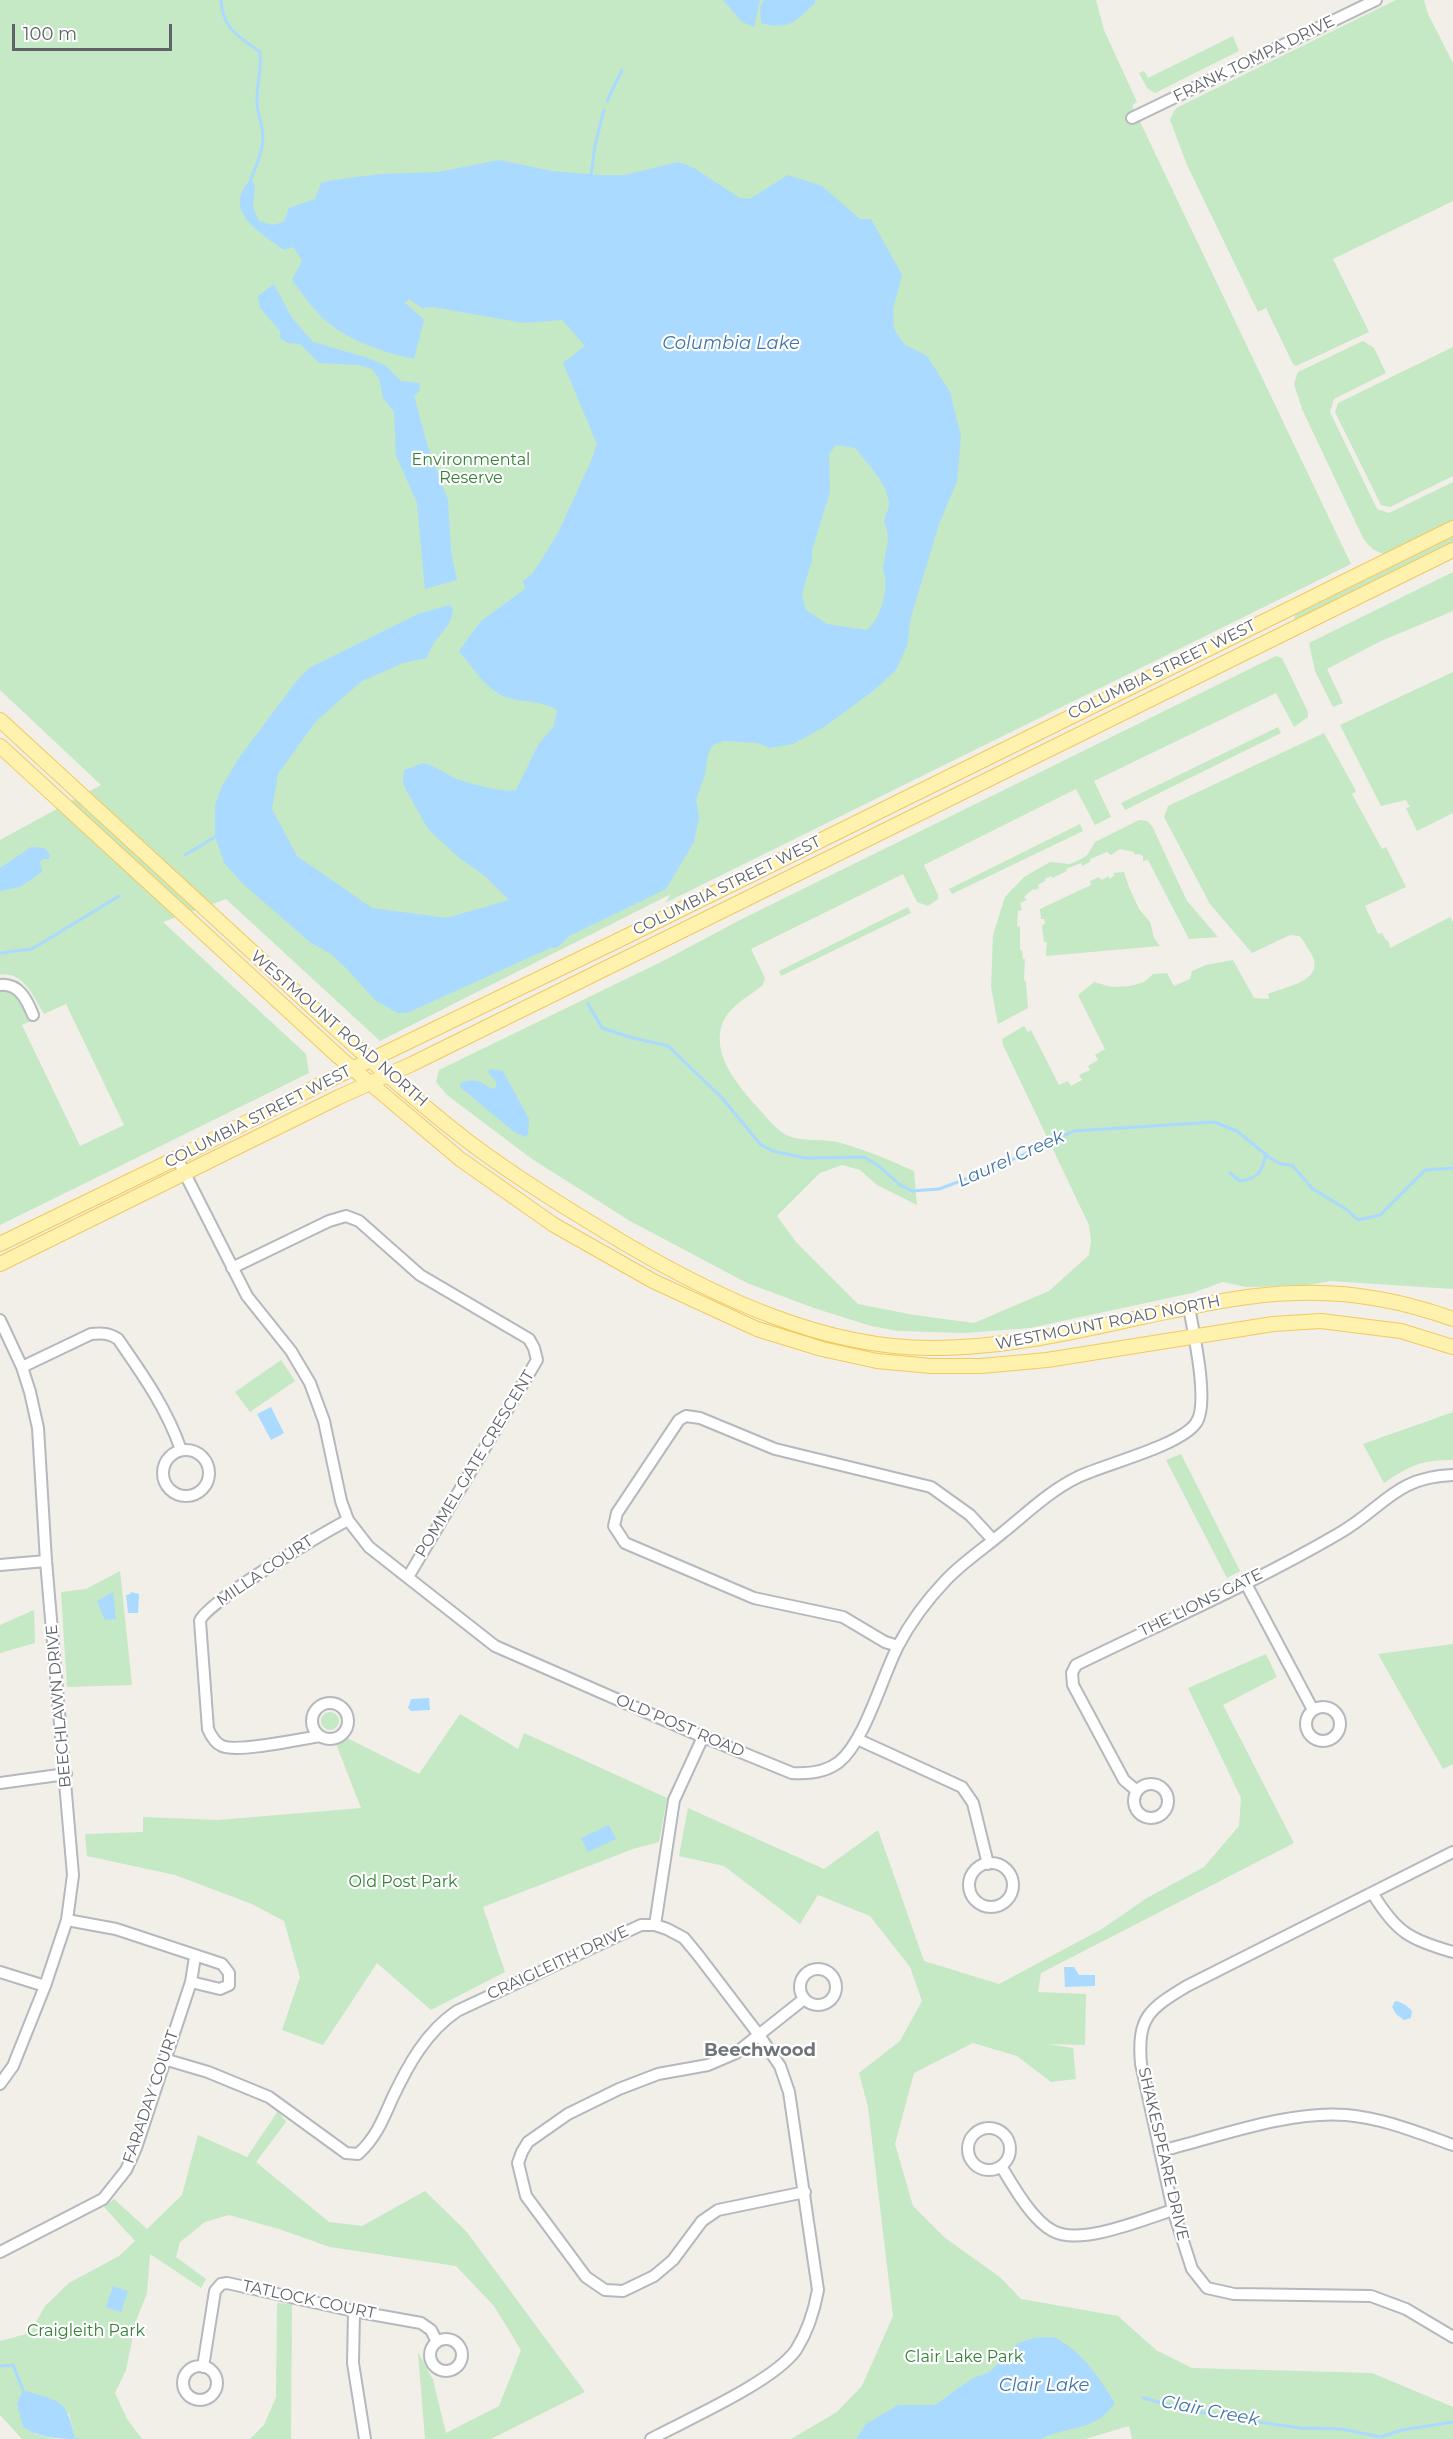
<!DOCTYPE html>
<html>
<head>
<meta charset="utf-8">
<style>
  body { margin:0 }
  #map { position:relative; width:1453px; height:2439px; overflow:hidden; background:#f1efe8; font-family:Montserrat,sans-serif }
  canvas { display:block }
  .scale { position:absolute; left:12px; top:24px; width:160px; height:27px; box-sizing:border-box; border:3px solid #5f6368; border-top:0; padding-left:8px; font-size:18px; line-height:21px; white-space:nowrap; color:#5f6368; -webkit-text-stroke:4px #fff; paint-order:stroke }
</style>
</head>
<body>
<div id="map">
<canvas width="1453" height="2439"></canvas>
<div class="scale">100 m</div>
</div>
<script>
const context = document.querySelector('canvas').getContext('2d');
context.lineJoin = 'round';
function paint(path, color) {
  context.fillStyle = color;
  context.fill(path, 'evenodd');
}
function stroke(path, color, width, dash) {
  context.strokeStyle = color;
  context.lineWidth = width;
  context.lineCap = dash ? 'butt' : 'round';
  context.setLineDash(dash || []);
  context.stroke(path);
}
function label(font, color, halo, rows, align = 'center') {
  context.font = font + ' Montserrat,sans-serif';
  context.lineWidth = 4.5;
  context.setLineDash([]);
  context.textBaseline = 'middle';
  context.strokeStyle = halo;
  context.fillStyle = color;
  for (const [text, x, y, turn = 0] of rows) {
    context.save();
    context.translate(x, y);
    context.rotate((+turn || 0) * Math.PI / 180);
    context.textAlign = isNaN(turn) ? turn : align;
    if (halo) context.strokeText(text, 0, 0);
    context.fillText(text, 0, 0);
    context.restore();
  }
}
paint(new Path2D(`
  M0 0H1096L1104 30 1137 102 1132 105 1351 564 665 903 671 894 380 1041 226 899 163 922 306 1054 309 1073 0 1225V988C18 992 22 1005 31 1021L22 1025 80 1146 124 1125 66 1004 44 1014C33 997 24 971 0 975V840L101 785 0 690Z
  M1396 0H1424L1428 14 1453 63V201L1333 259 1369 332 1296 366 1293 364 1266 308 1258 312 1187 165 1170 120 1174 111 1178 107Z
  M1233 36 1239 51 1155 93 1147 88 1139 73 1144 71 1148 78Z
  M1363 341 1374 348 1386 373 1334 399 1330 412 1377 509 1389 513 1453 482V522L1386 554C1374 552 1370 547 1363 538L1302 409 1294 384 1298 372Z
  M1453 347V476L1390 507 1381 505 1335 412 1338 403Z
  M1453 537V544L1297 621 1294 620 1295 615Z
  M1453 572V611L1381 641 1327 669 1343 703 1333 707 1315 671 1309 643Z
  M1276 656 1282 658 1308 712V717L1294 727 1276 693 1094 781 1111 817 1095 825 1076 789 924 865 938 895V899L928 906 917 902 903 874 751 949 765 978 763 985C752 994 732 1005 725 1018 707 1051 739 1087 760 1110 767 1118 774 1127 783 1133 798 1143 820 1138 837 1142 864 1149 889 1160 914 1171L917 1205 877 1185 860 1170 842 1165 820 1173 777 1216 796 1242 858 1304 914 1315 974 1323 1049 1291 1089 1255 1091 1241 1089 1225 1003 1045 1002 1039 1024 1026 1028 1032 1031 1030 1059 1085 1068 1081 1071 1086 1082 1080 1079 1075 1090 1070 1088 1066 1098 1060 1095 1055 1105 1049 1078 995 1094 982 1112 987 1130 986 1144 982 1153 974 1167 973 1174 986 1190 979 1192 971 1206 965 1233 960 1254 998 1269 999 1268 994C1288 986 1328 980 1310 952 1306 946 1304 940 1299 936L1290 935 1252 953 1210 904 1164 817 1168 806 1324 733 1356 791 1352 794 1382 849 1386 847 1406 887 1365 906 1378 934 1382 933 1386 940 1389 942 1390 948 1450 917 1453 922V1289L1331 1281 1303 1286 1246 1287 1223 1282 1192 1293 1030 1328 964 1333 898 1331 871 1326 814 1308 747 1283 630 1221 532 1159 447 1095 436 1082 439 1070 665 960 740 920Z
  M1453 672V813L1417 831 1406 808 1410 807 1406 800 1381 806 1340 725Z
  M1278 727 1281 733 1125 810 1121 803Z
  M1139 820 1147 821 1152 826 1187 901 1218 937 1189 939 1148 860 1143 861V856L1139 854 1135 855 1134 852 1120 849 1111 855 1107 852 1090 859V862L1082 866 1081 863 1066 869 1067 871 1052 878 1051 876 1045 879V881L1038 885 1039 888 1035 890 1033 889 1024 897 1027 900 1020 903 1022 910 1018 911 1017 926 1020 927V950H1022L1023 959H1025L1024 979 1026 983 1028 1008 998 1024 991 987 993 935 1005 897 1024 877 1050 862 1070 864 1083 858 1088 854 1095 842Z
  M1080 824 1083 831 952 894 949 889Z
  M1124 872 1129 887 1139 909 1150 922 1154 938 1160 946 1046 956 1047 942H1044L1042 925 1045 924 1044 919H1041L1040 909 1091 885 1090 881 1099 877 1101 880 1109 876V879L1114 876 1113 873Z
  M908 907 911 913 781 976 779 971Z
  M281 1360 295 1381 250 1412 235 1392Z
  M1453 1412V1460C1421 1460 1411 1465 1384 1483L1363 1444Z
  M1181 1454 1240 1571 1227 1578 1166 1460Z
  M120 1571 132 1685 67 1687 61 1592 86 1589Z
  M34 1610 35 1643 0 1653V1625Z
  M1453 1644V1764L1443 1769 1378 1654Z
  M1266 1654 1277 1677 1223 1705 1294 1843 1041 1973 1038 1992 1086 1994 1085 2045 1047 2044 1073 2048 1076 2079 1051 2082 1017 2056 973 2043 914 2073 895 2144 913 2206 944 2237 1001 2278 1021 2299 1118 2316 1156 2350 1192 2368 1372 2373 1453 2407V2439H1132L1129 2426 1085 2439H791L837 2412 862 2386 893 2316 868 2107 859 2073 900 2041 922 2001 910 1967 870 1916 818 1895 800 1924 724 1866 679 1856 688 1808 824 1869 878 1830 924 1961 999 1984 1102 1929 1147 1898 1204 1867 1239 1826 1241 1798 1188 1688Z
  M321 1721a9 9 0 1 1 18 0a9 9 0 1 1-18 0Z
  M460 1714 518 1749 524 1733 667 1798 659 1842 633 1849 483 1907 505 1972 431 2010 377 1963 323 2045 282 2030 300 1977 284 1921 252 1904 175 1875 87 1856 85 1834 143 1832V1817L218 1820 361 1808 336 1744 347 1738 419 1774Z
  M278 2111 286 2122 256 2162 329 2222 362 2226 425 2191 466 2231 585 2392 491 2439H425L418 2352 433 2380 446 2433 499 2406 521 2350 494 2306 456 2266 330 2247 279 2229 229 2215 205 2222 180 2242 176 2257 206 2279 201 2288 150 2254 147 2293 136 2321 126 2370 115 2393 127 2419 142 2439H75L69 2413 34 2434 55 2439H22L0 2415V2341L30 2333 45 2306 69 2283 119 2256 135 2241 104 2207 114 2199 147 2229 182 2195 198 2135 247 2157Z
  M277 2303 292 2304 291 2439H250L264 2425 276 2397Z`), '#c5e8c5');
paint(new Path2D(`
  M723 0H760L754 27 742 22Z
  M764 0H815V3C796 21 789 31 761 23L760 7Z
  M499 160 552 171 601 175H625L678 162 694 168 740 198 750 199 788 175 822 186 860 219H871L902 275 893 309 894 329 904 344 927 356 950 392 961 436 957 481 939 524 911 617 907 646 896 670 873 691 824 727 793 744 769 748 758 743 724 741 713 745 708 754 705 774 696 800 699 818 694 842 666 889 569 936 558 947 550 948 407 1013H398L376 1001 347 969 331 954 311 943 243 884 225 864 215 837V805L222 786 239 758 295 683 309 668 418 614 450 605 453 609C451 631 434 635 427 658L403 663 362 681 316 721 278 774 272 809 297 856 372 908 447 918 509 900 485 876 458 857 428 829 403 784 404 770 424 763C437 767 447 775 459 780 470 784 506 793 516 790L538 745 554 726 557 710C540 700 523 703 506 697 486 690 472 666 459 651L481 621 525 589 523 581 533 573 557 535 591 461 597 444 563 363 585 346 562 320 524 323 433 307 422 308 409 299 405 303 424 320 414 359C379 351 339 338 315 310 307 301 300 290 292 280L302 261 293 247 284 250C261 233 220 211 251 179L255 186 253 207 259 221 272 225 284 222 289 208 315 199 321 183 327 181 380 174 438 172ZM836 445 855 448C866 462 889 485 889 504 889 509 885 516 884 522 892 539 885 551 883 568 883 571 885 574 885 577 887 595 880 619 867 630L827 624 806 610 802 596 804 586 812 561V550L830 492 829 454Z
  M274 284 292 318 313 342 368 358 386 366 401 381 419 383 420 390 414 396 428 447 448 500 451 551 457 580 425 589 417 503 396 455 394 412 383 398 379 378 372 369 358 365 319 363 300 344 288 343 280 338V331L260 308 258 296Z
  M31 847 45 848 50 855 49 859H43L40 862 42 872 20 887 0 891V868Z
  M490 1069 503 1071 529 1119 528 1135 525 1137 513 1131 460 1087 461 1083C473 1078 482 1081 491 1089L496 1087V1082L488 1072Z
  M271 1407 284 1433 271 1440 257 1414Z
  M113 1592 116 1619 105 1620 97 1601Z
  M131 1592 139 1594 138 1613H128L126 1595 130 1594Z
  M429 1698 430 1710 411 1711 408 1708 411 1699Z
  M609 1825 616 1839 588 1852 581 1838Z
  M1064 1967H1074L1079 1975H1095V1986L1065 1987Z
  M1395 2001C1400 2001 1409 2007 1412 2011L1411 2018 1404 2020 1396 2014 1392 2007Z
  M113 2286 128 2291 121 2312 106 2307Z
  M1053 2337C1082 2350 1098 2377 1115 2403 1095 2432 1069 2425 1041 2439H856L866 2424 898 2405H935L973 2378 990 2372 1018 2343 1034 2338Z
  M23 2390C61 2402 66 2398 75 2438L81 2439C60 2439 41 2439 23 2427L17 2404Z`), '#aadaff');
stroke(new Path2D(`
  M221 0C222 28 239 37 260 52 262 68 257 83 257 99 256 112 263 124 263 137 263 153 255 167 250 182
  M607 101 622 70
  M591 176 595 145 604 110
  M185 855 215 837
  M0 953 32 949 119 896
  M588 1004 602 1028 629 1037 668 1046 722 1098 761 1145 773 1151 805 1158 864 1157 879 1166 900 1185 912 1191 939 1189 990 1170 1074 1131 1214 1122 1237 1131 1270 1158 1281 1164 1292 1165 1313 1189 1346 1209 1358 1220 1380 1215 1425 1170 1453 1168
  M1230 1173 1240 1181C1259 1178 1262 1172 1266 1154
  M0 2366 13 2365 23 2390
  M1143 2398 1194 2411 1251 2421 1300 2428 1342 2429 1380 2437 1402 2430 1453 2422`), '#aadaff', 3);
const minor = new Path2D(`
  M1132 118 1376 0
  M0 985C19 983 27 1000 33 1015
  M177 1158 247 1296 291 1351 310 1383 324 1421 341 1501 348 1520 369 1547 495 1646 694 1733 792 1773C808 1774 825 1773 839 1762 865 1741 882 1677 898 1646 911 1621 926 1601 946 1580 962 1563 983 1549 1001 1534 1026 1514 1049 1491 1078 1477 1105 1464 1180 1446 1196 1423 1210 1404 1193 1331 1189 1307
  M232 1268 329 1221 346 1216 359 1221 420 1275 529 1339 534 1348 537 1360 408 1577
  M0 1320 22 1367 30 1392 38 1428 46 1561 73 1875 67 1920 45 1986 13 2066 0 2084
  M22 1367 91 1334C102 1333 109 1333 118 1339 143 1375 167 1409 181 1450
  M163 1473a23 23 0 1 1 46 0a23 23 0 1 1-46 0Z
  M0 1565 46 1561
  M1245 1582 1313 1710
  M898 1646 885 1642 843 1617 754 1598 625 1543 614 1526 617 1513 679 1420 686 1416 700 1418 775 1449 931 1487 970 1515 993 1540
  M312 1721a18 18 0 1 1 36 0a18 18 0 1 1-36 0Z
  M1306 1724a17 17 0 1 1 34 0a17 17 0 1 1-34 0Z
  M320 1736C300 1739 238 1753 222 1746 215 1743 211 1736 208 1729L200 1621C205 1603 325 1532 348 1520
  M857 1739 962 1787 973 1803 988 1864
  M0 1783 66 1774
  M1134 1801a17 17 0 1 1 34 0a17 17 0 1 1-34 0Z
  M1137 1791 1124 1780 1073 1685 1072 1673 1076 1665C1162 1623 1256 1582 1338 1534 1384 1508 1394 1477 1453 1475
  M1453 1852 1187 1986C1149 2009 1137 2017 1141 2064L1173 2210 1192 2269 1207 2288 1234 2294 1371 2296 1406 2309 1453 2337
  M969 1885a22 22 0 1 1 44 0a22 22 0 1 1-44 0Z
  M1373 1894C1396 1932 1410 1940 1453 1952
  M67 1920 116 1929 222 1964 229 1973V1985L220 1989 191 1982
  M655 1925 674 1800 703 1737
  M800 1987a18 18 0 1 1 36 0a18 18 0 1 1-36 0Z
  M0 1972 45 1986
  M804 1999 736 2053 708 2065 658 2074 619 2089 568 2114 528 2142 522 2152 518 2163 526 2196 586 2277 605 2290 623 2291 654 2276 673 2260 702 2221 718 2210 805 2192
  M164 2059 208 2072 269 2097 346 2153 358 2154C375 2139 383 2120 392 2099 408 2065 426 2032 457 2011L641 1925H655L667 1929 684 1938 698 1955 759 2035 780 2066 789 2092 818 2290C814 2312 808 2331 796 2350 773 2382 688 2419 651 2439
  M968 2149a21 21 0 1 1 42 0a21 21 0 1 1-42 0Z
  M1161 2151C1217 2137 1290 2110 1346 2115 1383 2118 1419 2133 1453 2145
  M1001 2166C1013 2186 1032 2220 1053 2231 1081 2246 1144 2219 1173 2210
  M0 2252 103 2199 126 2170 136 2148 191 1982 195 1957
  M354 2311 353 2363 365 2439
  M430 2355a16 16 0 1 1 32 0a16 16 0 1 1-32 0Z
  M183 2383a17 17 0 1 1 34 0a17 17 0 1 1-34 0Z
  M203 2367 215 2291 221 2284 227 2283 354 2311 421 2323 431 2330 437 2342`);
const major = new Path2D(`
  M0 720C82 796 165 872 248 948 320 1014 391 1082 469 1142 518 1179 571 1211 624 1243 716 1297 822 1348 931 1348 1004 1348 1076 1332 1147 1316 1196 1306 1246 1294 1297 1293 1350 1291 1403 1301 1453 1319
  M0 746 339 1057 460 1159 554 1225 653 1281 757 1329 822 1349 877 1361 931 1366H981L1047 1360 1273 1324 1321 1321 1401 1331 1453 1347
  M0 1244 177 1158 325 1082 619 940 1453 528
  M0 1264 339 1097 412 1064 1453 550`);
stroke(minor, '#b5b8bc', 14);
stroke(major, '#f2c960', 16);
stroke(minor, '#fff', 10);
stroke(major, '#fff2af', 14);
label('16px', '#5f6368', '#fff', [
  ["FRANK TOMPA DRIVE",1254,59,-26],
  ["COLUMBIA STREET WEST",1162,670,-26],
  ["COLUMBIA STREET WEST",727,886,-26],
  ["WESTMOUNT ROAD NORTH",339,1029,41],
  ["COLUMBIA STREET WEST",258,1117,-27],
  ["WESTMOUNT ROAD NORTH",1108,1323,-11],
  ["POMMEL GATE CRESCENT",475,1464,-59],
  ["MILLA COURT",265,1571,-34],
  ["THE LIONS GATE",1201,1603,-26],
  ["BEECHLAWN DRIVE",59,1706,-95],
  ["OLD POST ROAD",680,1726,23],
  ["CRAIGLEITH DRIVE",558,1963,-25],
  ["FARADAY COURT",151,2097,-71],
  ["SHAKESPEARE DRIVE",1163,2154,77],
  ["TATLOCK COURT",309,2300,12]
]);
label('16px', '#348238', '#fff', [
  ["Environmental",471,460],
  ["Reserve",471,478],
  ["Old Post Park",403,1882],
  ["Craigleith Park",86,2331],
  ["Clair Lake Park",964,2357]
]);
label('italic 18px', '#4174aa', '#fff', [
  ["Columbia Lake",731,344],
  ["Laurel Creek",1011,1159,-24],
  ["Clair Lake",1044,2386],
  ["Clair Creek",1210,2411,11]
]);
label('bold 18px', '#70757a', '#fff', [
  ["Beechwood",760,2051]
]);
</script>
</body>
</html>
